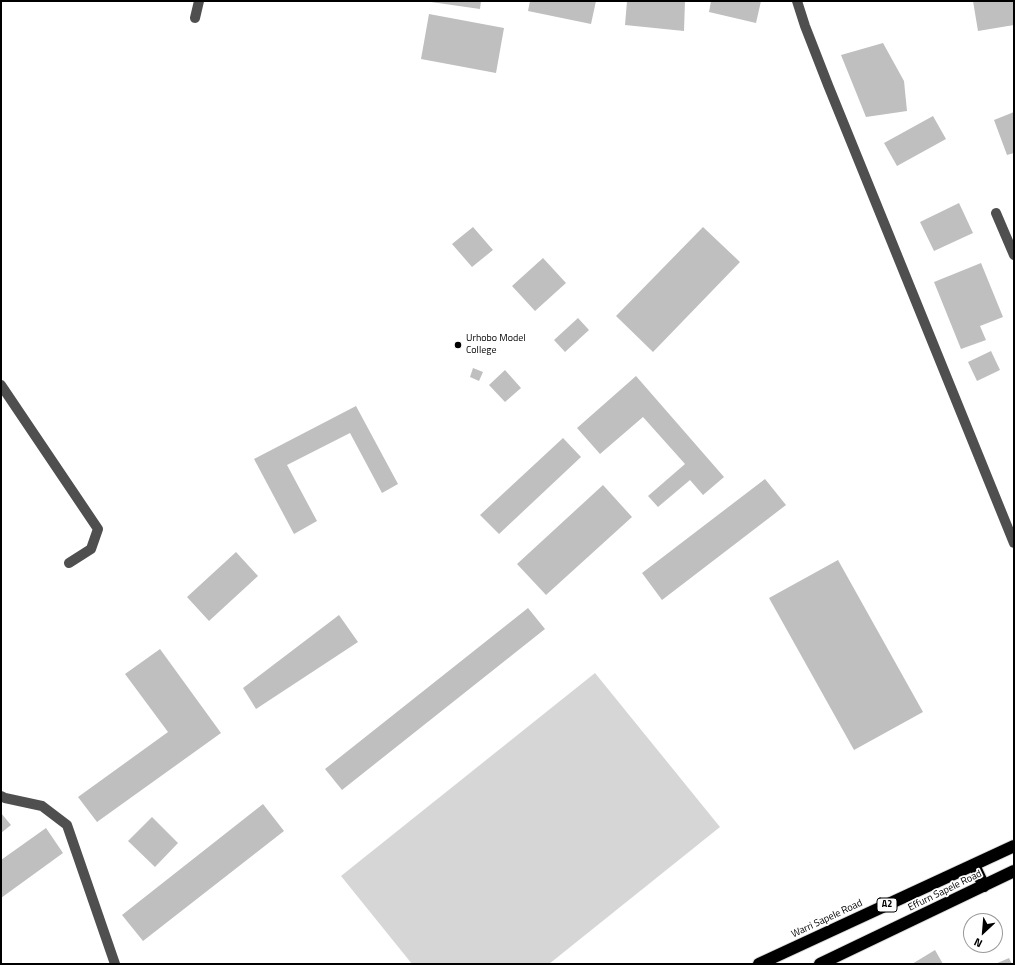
<!DOCTYPE html>
<html>
<head>
<meta charset="utf-8">
<style>
  body { margin:0 }
  #map { position:relative; width:1015px; height:965px; overflow:hidden; background:#fff; font-family:"Titillium Web",sans-serif }
  canvas { display:block }
  .frame { position:absolute; inset:0; border:2px solid #000; pointer-events:none }
  .north { position:absolute; left:963px; top:913px; width:40px; height:40px; box-sizing:border-box; background:#fff; border:1px solid #999; border-radius:50%; rotate:206deg; font-size:11px; font-weight:700; line-height:16px; text-align:center; color:#000 }
  .north::after { content:''; display:block; margin:auto; width:14px; height:18px; background:#000; clip-path:polygon(50% 0,100% 100%,50% 72%,0 100%) }
</style>
</head>
<body>
<div id="map">
<canvas width="1015" height="965"></canvas>
<div class="frame"></div>
<div class="north">N</div>
</div>
<script>
const context = document.querySelector('canvas').getContext('2d');
context.lineJoin = 'round';
function paint(path, color) {
  context.fillStyle = color;
  context.fill(path, 'evenodd');
}
function stroke(path, color, width, dash) {
  context.strokeStyle = color;
  context.lineWidth = width;
  context.lineCap = dash ? 'butt' : 'round';
  context.setLineDash(dash || []);
  context.stroke(path);
}
function label(font, color, halo, rows, align = 'center') {
  context.font = font + ' "Titillium Web",sans-serif';
  context.lineWidth = 3.5;
  context.setLineDash([]);
  context.textBaseline = 'middle';
  context.strokeStyle = halo;
  context.fillStyle = color;
  for (const [text, x, y, turn = 0] of rows) {
    context.save();
    context.translate(x, y);
    context.rotate((+turn || 0) * Math.PI / 180);
    context.textAlign = isNaN(turn) ? turn : align;
    if (halo) context.strokeText(text, 0, 0);
    context.fillText(text, 0, 0);
    context.restore();
  }
}
paint(new Path2D(`
  M595 673 720 827 549 964H412L341 876Z`), '#d6d6d6');
paint(new Path2D(`
  M431 1H481L480 9 431 2Z
  M530 1H596L591 24 528 11Z
  M627 1H685L684 31 625 25Z
  M711 1H761L756 23 709 12Z
  M973 1H1014V25L978 31Z
  M429 14 504 28 496 73 421 59Z
  M883 43 904 81 907 111 866 117 841 55Z
  M1014 112V153L1007 155 994 120Z
  M933 116 946 139 897 166 884 143Z
  M959 203 973 233 934 251 920 222Z
  M473 227 493 250 472 267 452 244Z
  M703 227 740 262 653 352 616 316Z
  M543 258 566 283 535 311 512 286Z
  M981 263 1003 317 980 326 986 340 961 349 934 282Z
  M578 318 589 330 565 352 554 340Z
  M991 351 1000 370 977 381 968 362Z
  M473 368 483 372 479 381 470 377Z
  M505 370 521 388 505 402 489 385Z
  M636 376 724 477 703 495 690 480 658 507 648 496 685 464 643 417 600 454 577 428Z
  M356 406 398 484 382 493 350 433 287 465 317 521 294 534 254 459Z
  M563 438 581 457 499 534 480 515Z
  M765 479 786 505 662 600 642 573Z
  M603 485 632 517 546 595 517 564Z
  M236 552 258 576 209 621 187 597Z
  M838 560 923 712 854 750 769 598Z
  M528 608 545 629 342 790 325 769Z
  M339 615 358 642 256 709 243 688Z
  M160 649 221 733 97 822 78 797 168 732 125 674Z
  M263 804 284 831 143 941 122 915Z
  M1 813 11 825 1 833Z
  M152 817 178 843 155 867 128 841Z
  M46 828 63 853 1 898V860Z
  M935 950 943 964H912Z
  M1009 958 1012 964H995Z`), '#bfbfbf');
const highway = new Path2D(`
  M974 865 984 886
  M759 964 1014 846
  M820 964 1014 871`);
stroke(highway, '#dbdbdb', 14);
stroke(new Path2D(`
  M797 1 805 26 828 85 1014 543
  M195 18 199 1
  M996 213 1014 255
  M1 385 98 529 91 549 69 563
  M1 796 5 798 42 806 67 825 115 964`), '#4f4f4f', 10);
stroke(highway, '#000', 12);
for (const [x, y, r, color] of [
  [458,345,4,"#000"]
]) {
  const dot = new Path2D();
  dot.arc(x, y, r, 0, 2 * Math.PI);
  context.fillStyle = color;
  context.fill(dot);
  stroke(dot, '#fff', 1.5);
}
for (const [x, y, w] of [
  [887,905,20]
]) {
  const box = new Path2D();
  box.roundRect(x - w / 2, y - 7, w, 14, 3);
  context.fillStyle = '#fff';
  context.fill(box);
  stroke(box, '#000', 1);
}
label('bold 9px', '#000', null, [
  ["A2",887,905]
]);
label('10px', '#000', '#fff', [
  ["Urhobo Model",466,339],
  ["College",466,351]
], 'left');
label('10px', '#000', '#fff', [
  ["Effurn Sapele Road",945,891,-26],
  ["Warri Sapele Road",827,919,-25]
]);
</script>
</body>
</html>
